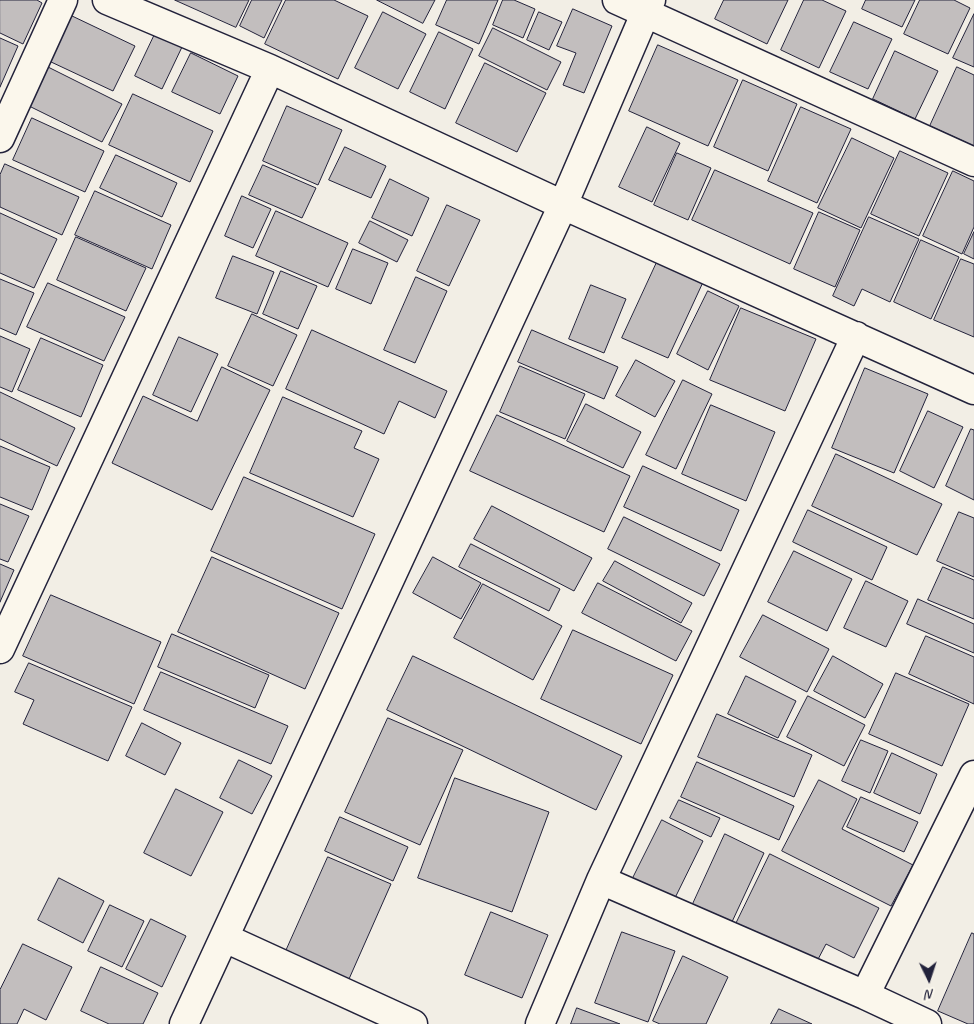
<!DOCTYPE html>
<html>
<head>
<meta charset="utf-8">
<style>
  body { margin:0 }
  #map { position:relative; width:974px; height:1024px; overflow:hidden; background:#f2eee5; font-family:Caveat,sans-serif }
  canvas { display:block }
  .north { position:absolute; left:904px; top:954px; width:50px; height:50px; -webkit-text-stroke:4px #fbf7ec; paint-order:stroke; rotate:176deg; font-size:14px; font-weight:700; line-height:20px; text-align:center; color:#22223b }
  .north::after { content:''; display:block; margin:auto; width:18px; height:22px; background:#22223b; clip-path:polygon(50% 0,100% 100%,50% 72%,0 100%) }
</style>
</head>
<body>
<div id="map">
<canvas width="974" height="1024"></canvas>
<div class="north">N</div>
</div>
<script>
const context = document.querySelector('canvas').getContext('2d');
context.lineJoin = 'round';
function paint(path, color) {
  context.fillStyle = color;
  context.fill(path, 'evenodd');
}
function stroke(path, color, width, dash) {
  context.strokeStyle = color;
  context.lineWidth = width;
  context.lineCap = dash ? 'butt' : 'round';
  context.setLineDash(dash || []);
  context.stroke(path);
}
const building = new Path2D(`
  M0 0H37L42 3 23 44 0 33Z
  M175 0H249L236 27Z
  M252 0H282L264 38 240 26Z
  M286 0H334L368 16 338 79 265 44Z
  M377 0H435L423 23Z
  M447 0H498L479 44 436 25Z
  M503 0H514L535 9 523 38 493 25Z
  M724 0H788L767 44 715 19Z
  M804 0H822L846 11 819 68 781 50Z
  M866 0H915L902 27 862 9Z
  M920 0H954L970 8 948 54 904 34Z
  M573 9 612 26 584 93 563 85 576 53 557 46Z
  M383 12 426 34 398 89 355 68Z
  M539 12 562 22 549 50 527 40Z
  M974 14V67L953 58Z
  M70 15 135 46 113 91 49 61Z
  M854 22 892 39 868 89 830 72Z
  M493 28 561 62 547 90 479 56Z
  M439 32 473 49 445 109 410 92Z
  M155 34 182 47 162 89 135 76Z
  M0 38 18 46 0 87Z
  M658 45 738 80 708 146 629 111Z
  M895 51 938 71 915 119 873 99Z
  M191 53 238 76 220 114 172 92Z
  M485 63 546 93 517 152 456 123Z
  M48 67 122 104 102 142 29 106Z
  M957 67 974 75V146L930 126Z
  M743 80 797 104 768 171 714 147Z
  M133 94 213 131 190 182 109 145Z
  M287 106 342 130 318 185 263 161Z
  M801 107 851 129 817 203 768 181Z
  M32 118 104 151 85 192 13 160Z
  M647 127 680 143 652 202 619 187Z
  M852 138 894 158 861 228 818 208Z
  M345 147 386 166 371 198 329 180Z
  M900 151 948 173 919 236 871 214Z
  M677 153 711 168 688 220 654 205Z
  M116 155 177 183 162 217 100 188Z
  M5 164 79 197 62 235 0 207V175Z
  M263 165 316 188 302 218 249 195Z
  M715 170 813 213 790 264 692 220Z
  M953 171 974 181V227L962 254 923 236Z
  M390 179 429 198 412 236 372 218Z
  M95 191 171 225 152 269 75 235Z
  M242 196 271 209 253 248 225 236Z
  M447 205 480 220 449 286 417 271Z
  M276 211 348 243 328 287 256 256Z
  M819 212 860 230 835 287 794 269Z
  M0 213 57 239 34 288 0 273Z
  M869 217 919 239 890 302 862 289 854 306 833 296Z
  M370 221 408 240 397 262 359 243Z
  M974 232V259L964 254Z
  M76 237 146 268 126 311 57 280Z
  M921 240 959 257 931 319 894 302Z
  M353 249 388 263 371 304 336 289Z
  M233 256 274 272 257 314 216 298Z
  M961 259 974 264V337L934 320Z
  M658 260 704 280 668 358 622 338Z
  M281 271 317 286 298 329 263 314Z
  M416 277 447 291 415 363 384 350Z
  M0 279 34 293 16 335 0 328Z
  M48 283 125 317 104 361 27 327Z
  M591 285 626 299 604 353 569 339Z
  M708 291 739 306 708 370 677 354Z
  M741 308 816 339 785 411 710 380Z
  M252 314 297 335 273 386 228 366Z
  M312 330 447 391 435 418 399 401 384 434 286 389Z
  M532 330 618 367 604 399 518 362Z
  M0 336 30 349 12 392 0 387Z
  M179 337 218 354 191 412 153 395Z
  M41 338 103 365 81 417 18 390Z
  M636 360 675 381 655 417 616 396Z
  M520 366 585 394 565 439 500 412Z
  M222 367 270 390 212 510 112 463 143 396 197 421Z
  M865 368 928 394 894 473 832 448Z
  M683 380 712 394 676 469 646 455Z
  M0 392 75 428 57 466 0 439Z
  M283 397 362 431 354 448 379 459 353 517 250 473Z
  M586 404 641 432 623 468 567 441Z
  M711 405 775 432 746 501 682 474Z
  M928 411 963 427 934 488 900 471Z
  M497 415 630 476 604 532 470 471Z
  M971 429 974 430V500L946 486Z
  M0 446 50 467 32 510 0 497Z
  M836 454 942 504 917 555 812 506Z
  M643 466 739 510 721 551 624 507Z
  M244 477 375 534 342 609 211 551Z
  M0 504 29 516 8 562 0 559Z
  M492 506 592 558 574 591 474 539Z
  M808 510 887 547 872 580 793 542Z
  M959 512 974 518V577L937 561Z
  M624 517 720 564 704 596 608 549Z
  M471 544 560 589 549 611 459 567Z
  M794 551 852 579 827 631 768 602Z
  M212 557 339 613 305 689 178 632Z
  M433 557 481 583 461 619 413 593Z
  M615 561 692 603 681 623 603 581Z
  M0 564 14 570 0 602Z
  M943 567 974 580V619L928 600Z
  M866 581 908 601 886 647 844 628Z
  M598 583 692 631 676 661 582 613Z
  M483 584 562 626 533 680 454 638Z
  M51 595 161 642 134 704 23 656Z
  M918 599 974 624V653L907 624Z
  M763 615 829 649 807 692 740 657Z
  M573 630 673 675 641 744 541 699Z
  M172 634 269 675 255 708 158 667Z
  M926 636 974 657V704L909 674Z
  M413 656 622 756 596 810 387 710Z
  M833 656 883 684 865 718 814 691Z
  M29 663 132 707 108 761 23 724 34 700 15 692Z
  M161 672 288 726 271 764 144 710Z
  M896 673 969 704 942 766 869 734Z
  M746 676 796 701 778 738 728 714Z
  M808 696 865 725 844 766 787 737Z
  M717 714 812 755 794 797 698 757Z
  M388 718 463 750 420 845 345 812Z
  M142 723 181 743 165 775 126 756Z
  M861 740 888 751 870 793 842 781Z
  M892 753 937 774 920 814 874 793Z
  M239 760 272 776 252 814 220 798Z
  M697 762 794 806 779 840 681 797Z
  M455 778 549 812 512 912 418 878Z
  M819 780 857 799 842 829 913 865 891 906 782 851Z
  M176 789 223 812 191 876 144 853Z
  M861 797 918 822 904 852 847 827Z
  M679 800 720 818 711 837 670 818Z
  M340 817 408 847 393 881 325 851Z
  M662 820 703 841 673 902 631 882Z
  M725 834 764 853 731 924 692 906Z
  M770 854 879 908 854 958 826 944 814 967 734 928Z
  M328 857 391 884 349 979 286 951Z
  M59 878 104 901 83 943 38 920Z
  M110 905 144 921 122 967 88 951Z
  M491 912 548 935 522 998 465 975Z
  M151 919 186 936 162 987 126 969Z
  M622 932 675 951 648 1022 595 1003Z
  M972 933 974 934V1024H968L938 1011Z
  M23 944 72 967 46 1020 24 1009 17 1024H0V990Z
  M683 956 728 977 706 1024H660L653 1021Z
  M101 967 158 993 143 1024H109L81 1011Z
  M577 1008 620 1024H571Z
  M779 1009 812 1024H771Z`);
paint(building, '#c2bebe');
stroke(building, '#22223b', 1);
const street = new Path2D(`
  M107 0 270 69 563 205 974 390
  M617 0 974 162
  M0 138 63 0
  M0 649 270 69
  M601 880 865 995 927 1024
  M225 938 413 1024
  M865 995 974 775
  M184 1024 563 205 651 0
  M540 1024 601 880 856 336`);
stroke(street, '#22223b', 31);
stroke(street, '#fbf7ec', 28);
</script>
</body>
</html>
